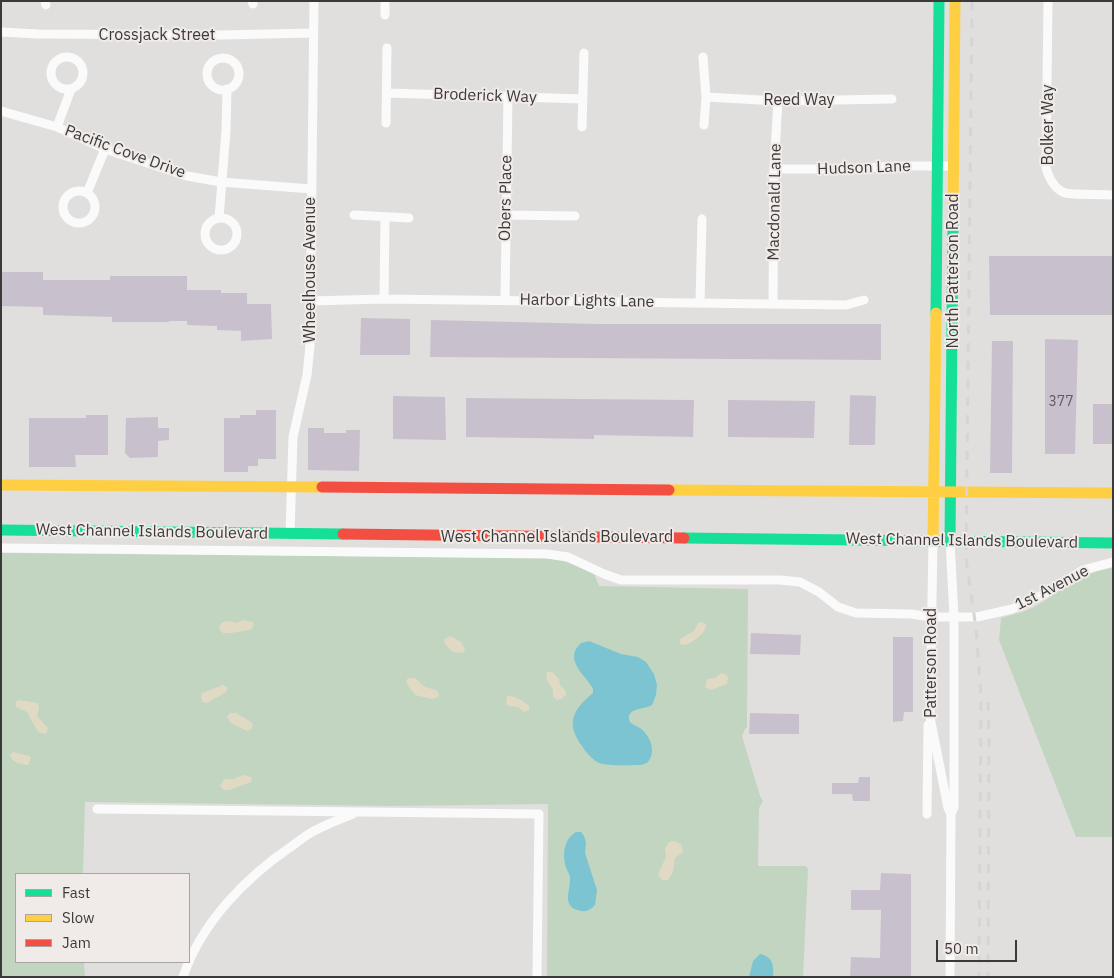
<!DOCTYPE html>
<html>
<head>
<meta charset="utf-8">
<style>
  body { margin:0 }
  #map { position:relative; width:1114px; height:978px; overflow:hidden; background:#e1dfdd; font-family:"IBM Plex Sans",sans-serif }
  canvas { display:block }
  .frame { position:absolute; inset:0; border:2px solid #3c3a38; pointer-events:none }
  .legend { position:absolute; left:15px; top:873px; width:175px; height:90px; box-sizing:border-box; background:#f0ebe8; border:1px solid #a8a4a2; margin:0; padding:6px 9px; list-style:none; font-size:15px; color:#3c3a38 }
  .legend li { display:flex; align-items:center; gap:10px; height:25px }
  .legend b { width:25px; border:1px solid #a8a4a2 }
  .scale { position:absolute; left:936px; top:940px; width:81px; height:22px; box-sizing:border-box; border:2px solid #3c3a38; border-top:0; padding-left:6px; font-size:15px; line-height:18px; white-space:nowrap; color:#3c3a38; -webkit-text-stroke:4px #f0ebe8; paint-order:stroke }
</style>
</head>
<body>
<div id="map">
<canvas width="1114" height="978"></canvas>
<div class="frame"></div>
<ul class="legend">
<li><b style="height:6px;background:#16e098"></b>Fast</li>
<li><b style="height:6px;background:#ffcf43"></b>Slow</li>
<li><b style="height:6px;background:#f24e42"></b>Jam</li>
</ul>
<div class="scale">50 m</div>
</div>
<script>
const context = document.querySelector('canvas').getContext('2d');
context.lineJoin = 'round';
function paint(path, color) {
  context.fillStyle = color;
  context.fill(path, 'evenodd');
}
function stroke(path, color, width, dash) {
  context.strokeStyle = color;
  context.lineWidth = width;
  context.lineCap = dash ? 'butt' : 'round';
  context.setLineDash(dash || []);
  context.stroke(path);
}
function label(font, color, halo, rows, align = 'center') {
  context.font = font + ' "IBM Plex Sans",sans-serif';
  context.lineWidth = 4;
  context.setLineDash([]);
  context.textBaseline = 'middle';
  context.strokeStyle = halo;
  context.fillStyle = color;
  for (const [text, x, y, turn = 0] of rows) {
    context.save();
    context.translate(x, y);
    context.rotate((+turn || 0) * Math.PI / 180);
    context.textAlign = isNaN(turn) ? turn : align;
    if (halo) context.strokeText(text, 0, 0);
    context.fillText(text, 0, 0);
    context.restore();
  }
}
paint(new Path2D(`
  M1 553 546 558 563 561 594 573 599 586 748 589 747 728 745 729 742 736 760 796 763 801 759 808 758 866H806L808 869 803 977H547L548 804 392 806 85 802 83 874H16V962H84L85 977H1Z
  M1113 568V837H1076L999 640 1001 618C1011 615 1024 612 1034 607 1060 592 1081 572 1113 568Z`), '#c1d5c0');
paint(new Path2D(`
  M244 620 253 622 254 625 252 629C247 631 228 634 223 633L219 629 220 625C223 620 231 621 236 623Z
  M701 622 706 624C706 634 694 641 686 645L680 644V639L694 631 698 623Z
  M451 636 461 642 465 649 463 653 453 652 445 644 444 639Z
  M547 672H552L559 679 560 685 565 690 566 695 561 699 557 700 553 697V690L546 678Z
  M721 673 727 675 728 678 727 684 711 690 705 687 707 679 715 678Z
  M409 678H415L425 687 436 690 439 694V697L432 699 415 695 406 683 407 679Z
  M223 685 228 688 226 692 207 703 202 702 201 696 202 693Z
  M507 696C514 695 524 701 529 706V710L524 712 518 707 509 706 506 703Z
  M19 700 38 703 39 708 37 716 48 728 46 734 38 732 27 712 16 707V702Z
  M230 713H236L251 722 253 724 252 729 247 731 231 723 227 717Z
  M13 752 29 756 31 758 28 765C21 764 13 764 10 755Z
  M243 775 252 777 251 782 229 790H224L220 786 224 779H233Z
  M675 841 682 845 683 852 675 858 673 872 668 880H662L658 874 666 857 665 848 669 842Z`), '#e0dac5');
paint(new Path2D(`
  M589 641 621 654 638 657 646 662 654 674 657 685 656 695 652 705C646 709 633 708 630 714 628 716 629 720 630 722 633 725 637 726 640 728 651 736 657 753 647 763L641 765C629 765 614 766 602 764 595 762 588 755 584 749 566 725 570 712 593 693V689C587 676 562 660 581 643Z
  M576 832H581L584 836 586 842 585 853 597 890 595 905C591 909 587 912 581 911 560 907 571 890 570 878 570 874 567 871 566 867 562 854 564 839 576 832Z
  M760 954C773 957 774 965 773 977H749L753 961Z`), '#7dc4d2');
paint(new Path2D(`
  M989 256H1113V315H990Z
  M1 272H43V280H110V276H187V290H221V293H247V304H271L272 339 241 341V331L217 330V326L187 325V321H170L168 322H112V317L43 315V307L1 306Z
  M361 318 410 319V355H360Z
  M431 320 600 324H881V360L430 357Z
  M1045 339 1078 340 1075 454H1045Z
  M992 341H1013L1012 473H990Z
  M850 395 876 396 875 445H849Z
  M393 396 445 397 446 440 393 439Z
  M466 398 694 400 693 437 594 435V439L466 437Z
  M728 400 815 401 814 438 728 437Z
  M1093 404H1113V444H1093Z
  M256 410H276V459H258V466H248V472H224V418H240V415H256Z
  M86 415H108V455H75L76 467H29V418H86Z
  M158 417V428H169V440L158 441V457L130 458 125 453 126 418Z
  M308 428H324V433H346V430H360L359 471 308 470Z
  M751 633 801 635 800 655 750 654Z
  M893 637H913V712H904L903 721 893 722Z
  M750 713 799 714V734H749Z
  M859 777H870V801H853L852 794H832V783H858Z
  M881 873 911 874V977H850L851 957 880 958 881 910H851V890H880Z`), '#c8c1cd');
stroke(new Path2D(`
  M45 1 46 5
  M252 1 253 4
  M1048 1 1046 168C1049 178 1054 189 1065 193 1074 195 1102 194 1113 195
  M385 15V1
  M1 32 38 34 221 35 312 33
  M703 57 706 97 704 125
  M51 73a16 16 0 1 1 32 0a16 16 0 1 1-32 0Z
  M207 74a16 16 0 1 1 32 0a16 16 0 1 1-32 0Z
  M387 93 583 99
  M706 97 778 101 892 99
  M1 111 57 127 105 149 187 176 221 182 311 189
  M386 123 387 48
  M57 127 71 89
  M582 127 584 53
  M774 169H848L896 166H954
  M63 207a16 16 0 1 1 32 0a16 16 0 1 1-32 0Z
  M87 193 105 149
  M354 215 409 218
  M506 215 575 216
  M205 234a16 16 0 1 1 32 0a16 16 0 1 1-32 0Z
  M219 218 226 131 227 89
  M384 299 385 218
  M505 300 508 97
  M310 301 384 299 846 305 864 300
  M700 302 702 219
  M773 304 774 169 778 101
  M290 534 293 437 307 375 310 346 314 1
  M933 540 930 717 948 808 951 814
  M1 548 547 554 568 557 604 574 621 580H780L800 582 819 592 838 607 856 613 911 614 931 617H977L1012 609 1044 594 1083 570 1113 562
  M97 809 539 814 537 977
  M927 814 928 725
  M183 977C201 923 246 877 292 846 299 841 306 835 314 831 327 824 340 819 353 814
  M950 977 951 814 954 807V618L950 540`), '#fafafa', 9);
stroke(new Path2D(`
  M936 313 939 1
  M1 530 343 534
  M684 538 1113 543
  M950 540 953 220`), '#16e098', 11);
stroke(new Path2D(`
  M953 220 955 1
  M1 485 322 487
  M669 490 1113 493
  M933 540 936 313`), '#ffcf43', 11);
stroke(new Path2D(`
  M322 487 669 490
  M343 534 684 538`), '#f24e42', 11);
stroke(new Path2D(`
  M972 1 966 559 976 628 981 695 979 977
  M988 702 989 735 988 977`), '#d5d5d4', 3, [9, 9]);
label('14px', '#5f5c5d', null, [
  ["377",1061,402]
]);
label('16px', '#3c3a38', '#f0ebe8', [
  ["Crossjack Street",157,35],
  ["Broderick Way",485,96,2],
  ["Reed Way",799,100],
  ["Bolker Way",1048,125,-90],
  ["Pacific Cove Drive",125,152,20],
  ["Hudson Lane",864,168,-2],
  ["Obers Place",506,198,-89],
  ["Macdonald Lane",775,202,-89],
  ["Wheelhouse Avenue",310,270,-90],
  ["North Patterson Road",953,271,-90],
  ["Harbor Lights Lane",587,301,1],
  ["West Channel Islands Boulevard",152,532,1],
  ["West Channel Islands Boulevard",557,537],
  ["West Channel Islands Boulevard",962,541,1],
  ["1st Avenue",1052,588,-27],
  ["Patterson Road",931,663,-90]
]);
</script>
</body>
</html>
